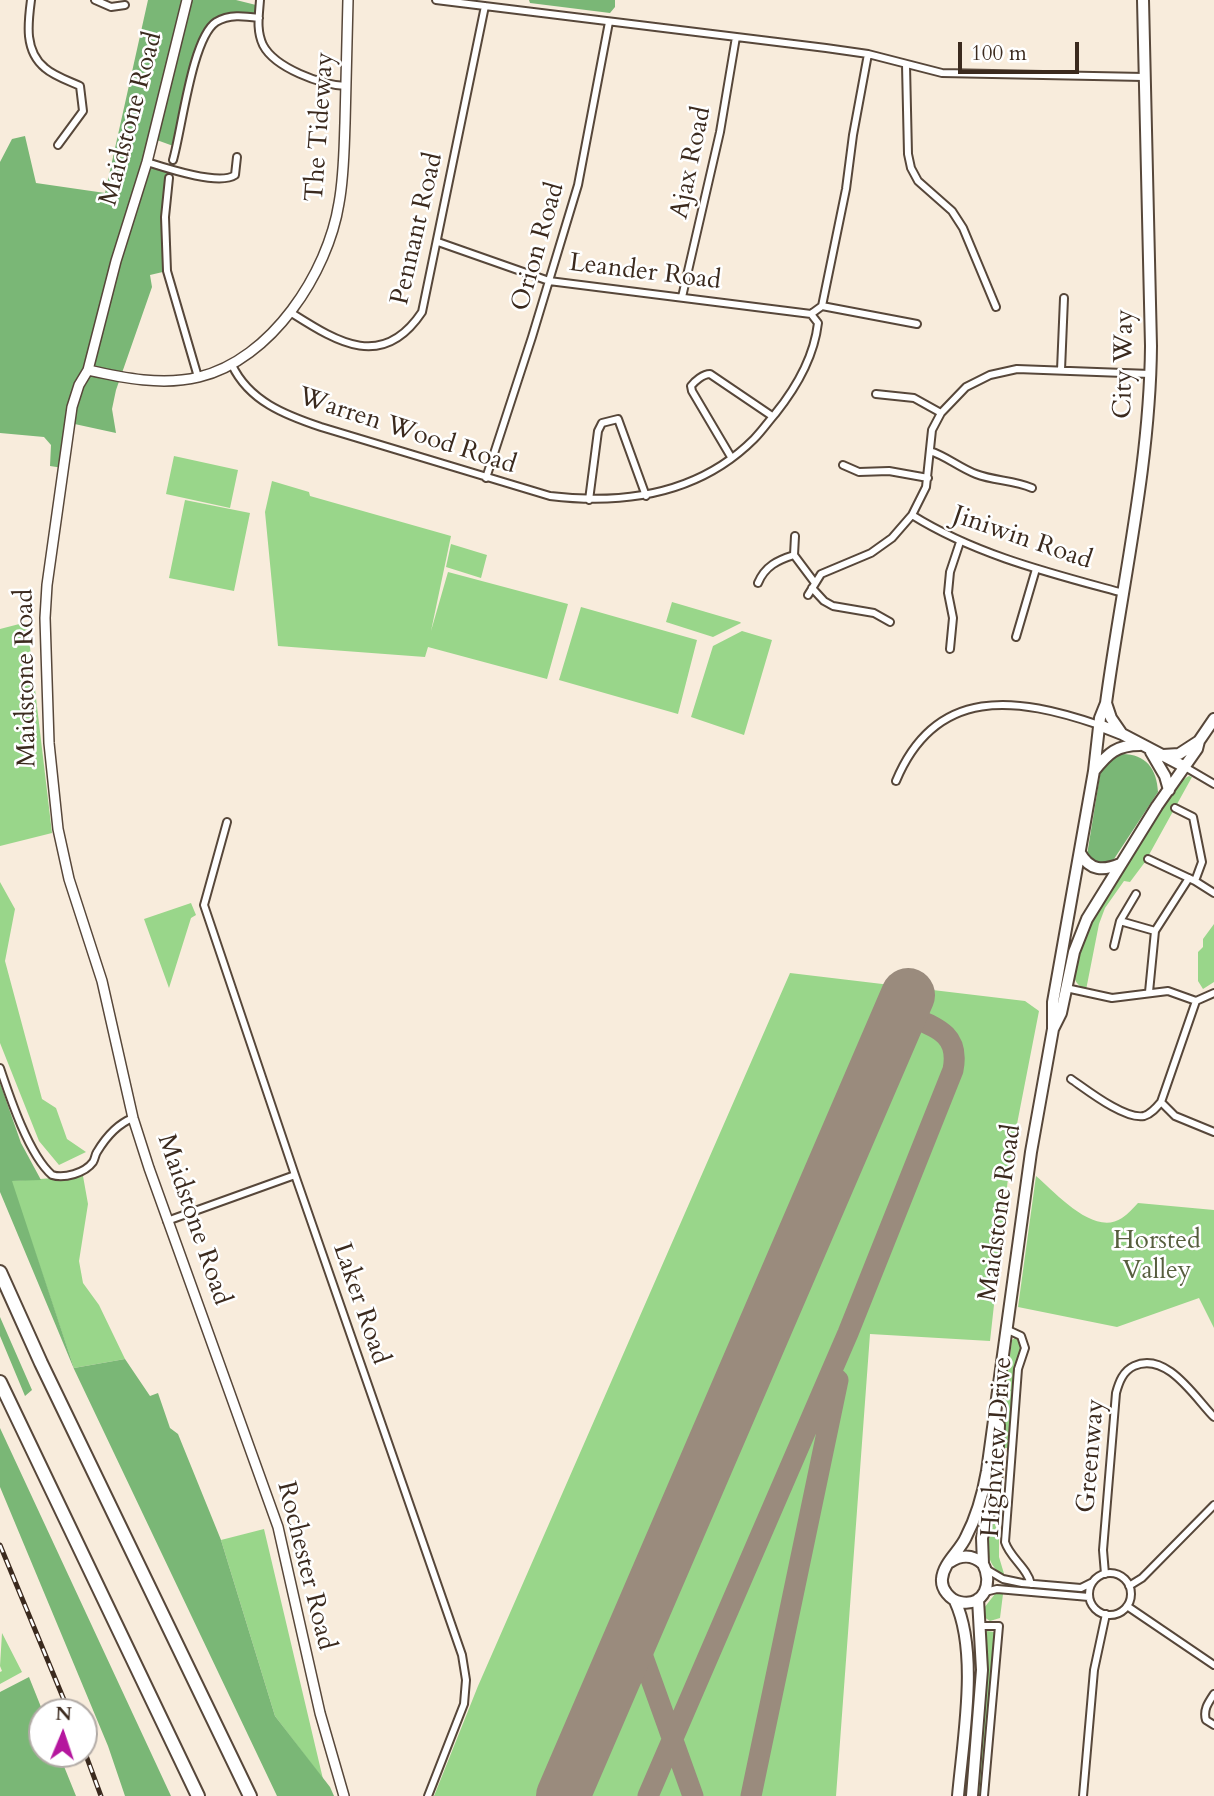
<!DOCTYPE html>
<html>
<head>
<meta charset="utf-8">
<style>
  body { margin:0 }
  #map { position:relative; width:1214px; height:1796px; overflow:hidden; background:#f8ecdc; font-family:Cardo,serif }
  canvas { display:block }
  .north { position:absolute; left:28px; top:1698px; width:70px; height:70px; box-sizing:border-box; background:#fff; border:2px solid #b1aaa5; border-radius:50%; rotate:2deg; font-size:19px; font-weight:700; line-height:28px; text-align:center; color:#3b2a1e }
  .north::after { content:''; display:block; margin:auto; width:24px; height:32px; background:#b5179e; clip-path:polygon(50% 0,100% 100%,50% 72%,0 100%) }
  .scale { position:absolute; left:958px; top:42px; width:121px; height:32px; box-sizing:border-box; border:4px solid #3b2a1e; border-top:0; padding-left:9px; font-size:21px; line-height:24px; white-space:nowrap; color:#3b2a1e; -webkit-text-stroke:5px #fff; paint-order:stroke }
</style>
</head>
<body>
<div id="map">
<canvas width="1214" height="1796"></canvas>
<div class="north">N</div>
<div class="scale">100 m</div>
</div>
<script>
const context = document.querySelector('canvas').getContext('2d');
context.lineJoin = 'round';
function paint(path, color) {
  context.fillStyle = color;
  context.fill(path, 'evenodd');
}
function stroke(path, color, width, dash) {
  context.strokeStyle = color;
  context.lineWidth = width;
  context.lineCap = dash ? 'butt' : 'round';
  context.setLineDash(dash || []);
  context.stroke(path);
}
function label(font, color, halo, rows, align = 'center') {
  context.font = font + ' Cardo,serif';
  context.lineWidth = 5;
  context.setLineDash([]);
  context.textBaseline = 'middle';
  context.strokeStyle = halo;
  context.fillStyle = color;
  for (const [text, x, y, turn = 0] of rows) {
    context.save();
    context.translate(x, y);
    context.rotate((+turn || 0) * Math.PI / 180);
    context.textAlign = isNaN(turn) ? turn : align;
    if (halo) context.strokeText(text, 0, 0);
    context.fillText(text, 0, 0);
    context.restore();
  }
}
paint(new Path2D(`
  M174 456 238 470 230 508 166 494Z
  M272 481 309 492 310 496 451 536 431 631 448 572 568 604 547 679 428 647 425 657 278 646 265 512Z
  M185 500 250 513 234 591 169 578Z
  M451 544 487 555 481 578 446 567Z
  M672 602 740 622 741 623 713 637 666 622Z
  M581 607 697 640 678 714 559 680Z
  M27 622 52 833 0 846V629Z
  M742 631 772 640 744 735 691 717 713 646Z
  M1189 776 1192 777 1145 862 1130 882 1124 881 1105 908 1099 924 1086 990C1079 986 1074 982 1074 974 1075 959 1083 941 1089 927 1099 904 1171 783 1189 776Z
  M0 882 15 909 5 961 42 1099 56 1108 67 1139 86 1152 59 1165 39 1141 0 1043Z
  M191 903 196 915 191 918 169 988 144 919Z
  M1214 924V982L1203 989 1198 981V952L1203 947V939Z
  M790 973 1025 1001 1039 1011 1010 1160 990 1341 870 1334 836 1796H434L478 1686Z
  M83 1176 88 1204 79 1261 83 1283 99 1305 125 1359 74 1368 11 1181Z
  M1036 1176C1056 1193 1094 1237 1122 1218 1128 1214 1133 1208 1138 1203L1214 1210V1328L1199 1298 1117 1327 1018 1307Z
  M1017 1336 1022 1347V1352L1015 1369 1008 1448H1003L1005 1395 1012 1340Z
  M993 1519 999 1536V1557L1005 1577C982 1562 986 1541 993 1519Z
  M264 1529 323 1779 275 1716 221 1540Z
  M995 1594H1003L1000 1618 990 1621 984 1617V1608Z
  M987 1631 994 1632V1637L981 1796H977Z
  M2 1633 22 1672 0 1684V1672L2 1671 0 1666Z`), '#99d68a');
paint(new Path2D(`
  M148 0H236L260 6 259 18 247 16 215 23 201 42 176 147 154 139 147 162 169 168 167 271 150 275 152 287 116 390 112 409 116 433 70 423 63 468 50 466 51 445 44 437 0 433V162L12 139 25 136 36 183 105 193Z
  M529 0H615V7L610 13 530 3Z
  M1120 754C1145 753 1157 768 1158 792L1114 859 1110 863 1096 864 1087 855 1101 769 1109 759Z
  M0 1083 21 1143 41 1180 12 1181 74 1368 125 1359 150 1396 158 1393 170 1428 178 1434 221 1540 275 1716 330 1787 334 1796H277L74 1369 0 1192Z
  M0 1317 32 1390 25 1396 0 1336Z
  M0 1428 171 1796H125L108 1746 0 1487Z
  M29 1677 43 1712 42 1754H59L76 1796H0V1692Z`), '#7ab776');
stroke(new Path2D(`
  M634 1632 693 1796
  M648 1796 848 1333 953 1070C961 1030 930 1026 900 1012
  M751 1796 838 1380`), '#9a8b7d', 21);
stroke(new Path2D(`
  M563 1796 908 995`), '#9a8b7d', 54);
const street = new Path2D(`
  M31 0C28 23 24 51 45 68 54 76 69 81 80 86L83 111 58 145
  M95 0 111 7 125 5
  M260 0C259 15 256 30 263 45 275 68 321 85 346 86
  M436 0 826 48 868 54 942 73 1144 77
  M906 65 908 154 911 168 918 181 952 211 963 228 996 307
  M173 160C182 129 192 38 216 22 229 14 244 16 259 18
  M147 162C166 168 219 186 235 175L237 157
  M169 178 165 217 167 271 198 377
  M438 242 549 281 811 314
  M682 297 720 132 736 37
  M822 306 917 324
  M290 312C336 341 382 372 422 312L485 6
  M811 314 822 306 846 189 853 135 868 54
  M232 365C249 401 285 415 321 427L550 496C625 505 699 494 754 439 762 431 768 422 775 414 796 388 814 357 818 323L811 314
  M1061 370 1064 298
  M876 394 914 398 941 413
  M930 451C946 456 960 468 976 474 994 481 1014 480 1032 488
  M731 457 692 391 691 386C695 381 703 374 710 374L772 416
  M843 465 859 472 889 471 928 478
  M486 478 532 337 578 185 609 22
  M589 500 598 431 602 423 618 419 646 496
  M912 515C976 555 1050 573 1123 593
  M795 536 794 555 815 583
  M758 583C765 566 778 560 794 555
  M812 588 824 601 833 606 874 613 890 622
  M808 595 821 574 871 553 892 538 912 515 926 487 932 430 941 413 966 387 990 375 1017 369 1150 374
  M1016 637 1036 569
  M950 649 953 618 948 593 950 572 960 542
  M1185 767 1214 784
  M896 781C936 685 1017 697 1099 725
  M1175 808 1193 817 1202 862 1195 881
  M227 822 204 905 295 1175 462 1655 466 1680 464 1704 428 1796
  M1148 859 1195 881 1214 893
  M1120 921 1155 931
  M1114 946 1120 921 1136 894
  M1066 988 1112 998 1168 991 1196 1001 1214 993
  M1149 992 1155 931 1189 878
  M0 1068C10 1098 29 1155 52 1175 64 1179 85 1173 93 1162 95 1159 95 1155 97 1152 106 1137 117 1124 133 1118
  M1071 1079C1087 1090 1125 1120 1144 1116 1151 1114 1156 1108 1161 1102L1196 1001
  M1161 1102 1175 1116 1214 1132
  M167 1221 295 1175
  M1008 1330 1021 1336 1025 1348 1018 1369 1005 1542C1010 1558 1027 1567 1031 1584
  M986 1569 1003 1579 1022 1583 1081 1588 1091 1583
  M1089 1594a21 21 0 1 1 42 0a21 21 0 1 1-42 0Z
  M1105 1574 1103 1550 1116 1393C1119 1382 1123 1371 1134 1366 1167 1351 1195 1398 1214 1417
  M1129 1586 1142 1578 1214 1505
  M985 1592 997 1589 1089 1597
  M1127 1606 1214 1665
  M980 1626H999L984 1796
  M1214 1694C1208 1703 1203 1710 1206 1720L1214 1725
  M1083 1796 1094 1670 1106 1614`);
const secondary = new Path2D(`
  M187 0 147 162 116 261 88 370 79 385 72 407 47 585 45 618 49 743 58 829 69 879 102 981 133 1118 149 1168 278 1527 320 1713 344 1796
  M88 370C123 378 163 386 199 377 271 360 328 273 339 203 344 176 344 150 345 123 346 82 347 41 348 0`);
const primary = new Path2D(`
  M1106 703 1111 718 1122 734
  M1099 725 1122 734 1185 767
  M1151 752 1165 776 1169 790
  M1163 755 1179 754 1199 741
  M1094 771C1108 753 1117 745 1140 745
  M1080 853C1090 871 1103 871 1120 864
  M1053 1029 1061 1013 1074 952 1087 919 1157 806 1197 749 1199 741 1214 719
  M950 1562C961 1555 972 1554 983 1564 993 1582 985 1607 960 1602 950 1600 941 1589 942 1579 943 1563 960 1551 966 1537 977 1516 983 1494 987 1471L1031 1152 1053 1029V1002L1094 771 1100 718 1106 703C1122 584 1150 466 1151 346L1143 0
  M983 1564 982 1538 996 1486 999 1425
  M955 1601C979 1652 963 1739 958 1796
  M972 1796 982 1670 978 1599`);
const highway = new Path2D(`
  M0 1272 41 1363 250 1796
  M0 1382 198 1796`);
stroke(street, '#57473a', 10);
stroke(secondary, '#57473a', 12);
stroke(primary, '#57473a', 14);
stroke(highway, '#57473a', 16);
stroke(street, '#fff', 6);
stroke(secondary, '#fff', 9);
stroke(primary, '#fff', 10);
stroke(highway, '#fff', 12);
const rail = new Path2D(`
  M0 1545 69 1712
  M84 1750 101 1796`);
stroke(rail, '#3b2a1e', 5);
stroke(rail, '#fff', 2.5, [8]);
label('26px', '#3b2a1e', '#fff', [
  ["Maidstone Road",132,119,-75],
  ["The Tideway",321,127,-86],
  ["Ajax Road",692,163,-78],
  ["Pennant Road",418,229,-77],
  ["Orion Road",539,247,-74],
  ["Leander Road",645,273,7],
  ["City Way",1125,364,-89],
  ["Warren Wood Road",407,432,18],
  ["Jiniwin Road",1022,539,19],
  ["Maidstone Road",27,678,-91],
  ["Maidstone Road",1001,1213,-82],
  ["Maidstone Road",193,1220,71],
  ["Laker Road",360,1304,71],
  ["Highview Drive",998,1447,-86],
  ["Greenway",1092,1456,-85],
  ["Rochester Road",305,1566,76]
]);
label('26px', '#575e3e', '#fff', [
  ["Horsted",1157,1242],
  ["Valley",1157,1272]
]);
</script>
</body>
</html>
